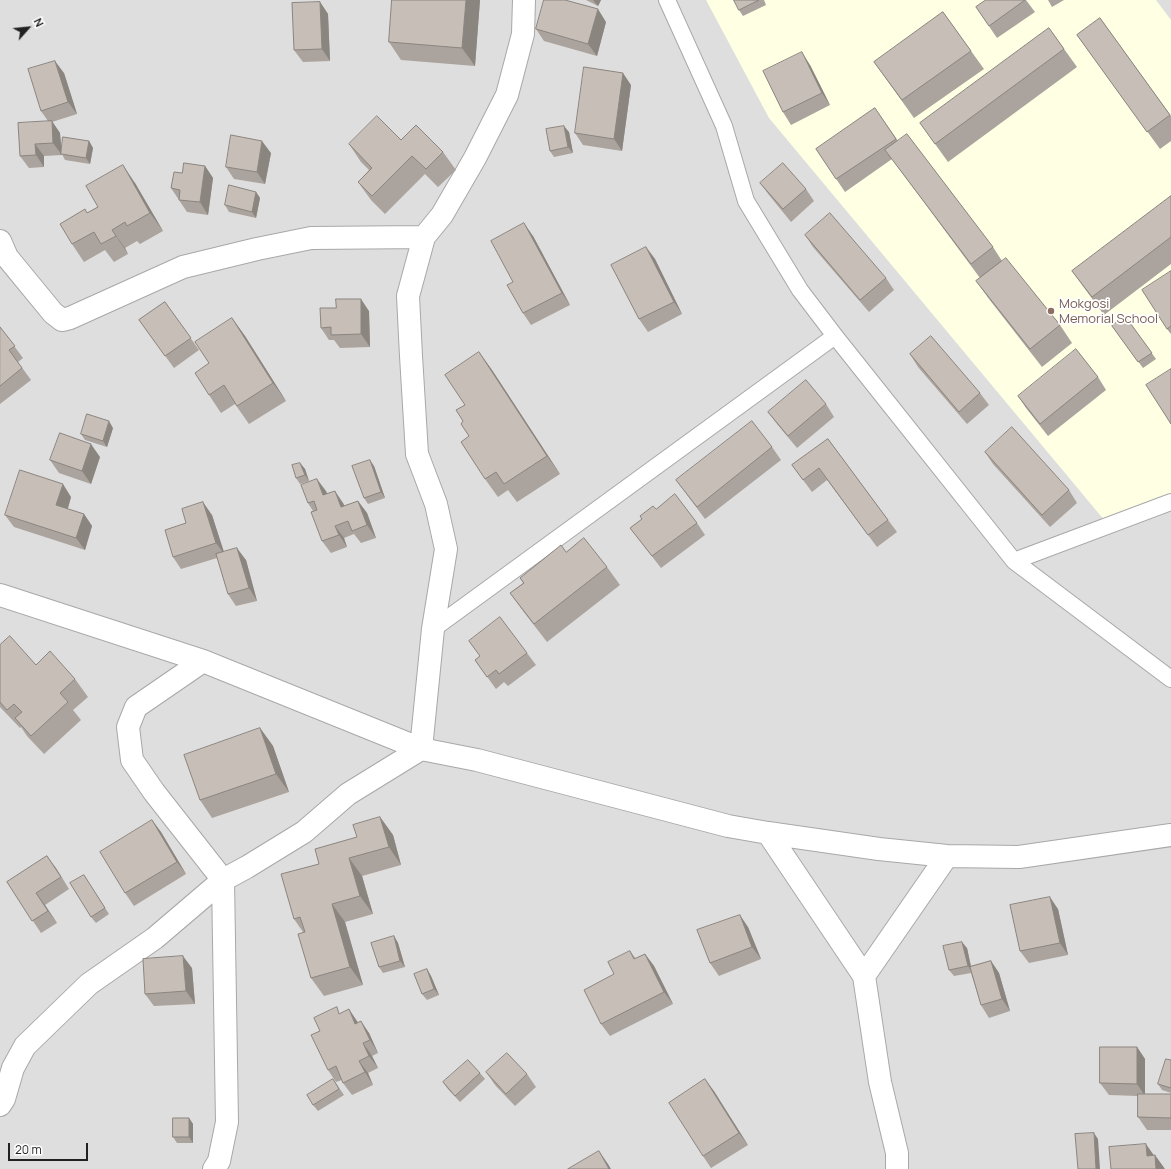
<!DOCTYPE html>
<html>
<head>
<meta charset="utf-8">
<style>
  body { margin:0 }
  #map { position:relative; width:1171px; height:1169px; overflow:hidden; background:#f1efe8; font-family:Manrope,sans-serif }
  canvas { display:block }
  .north { position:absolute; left:8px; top:8px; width:40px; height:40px; -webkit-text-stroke:3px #fff; paint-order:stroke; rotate:63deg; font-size:11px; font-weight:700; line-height:16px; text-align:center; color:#212121 }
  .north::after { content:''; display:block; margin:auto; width:14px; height:18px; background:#212121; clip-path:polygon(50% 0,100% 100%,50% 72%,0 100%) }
  .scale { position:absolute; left:8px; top:1143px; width:80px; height:18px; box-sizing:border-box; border:2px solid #212121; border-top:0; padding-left:5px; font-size:12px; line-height:14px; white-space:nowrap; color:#212121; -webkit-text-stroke:3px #fff; paint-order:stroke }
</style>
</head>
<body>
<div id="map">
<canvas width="1171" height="1169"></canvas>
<div class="north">N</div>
<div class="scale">20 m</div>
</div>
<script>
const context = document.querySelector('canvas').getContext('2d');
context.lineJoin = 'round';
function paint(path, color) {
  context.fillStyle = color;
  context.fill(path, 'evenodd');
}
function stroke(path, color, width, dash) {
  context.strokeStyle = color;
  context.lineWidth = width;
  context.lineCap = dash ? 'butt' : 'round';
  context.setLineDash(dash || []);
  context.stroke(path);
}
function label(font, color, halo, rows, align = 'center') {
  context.font = font + ' Manrope,sans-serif';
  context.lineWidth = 3.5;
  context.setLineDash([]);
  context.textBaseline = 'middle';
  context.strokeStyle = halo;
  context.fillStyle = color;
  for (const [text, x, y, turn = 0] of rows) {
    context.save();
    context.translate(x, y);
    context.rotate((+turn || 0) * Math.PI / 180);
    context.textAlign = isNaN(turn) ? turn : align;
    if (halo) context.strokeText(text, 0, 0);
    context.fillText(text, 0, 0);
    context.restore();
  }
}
paint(new Path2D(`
  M0 0H1171V1169H0Z`), '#dfdede');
paint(new Path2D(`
  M706 0H1156L1171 20V504L1110 527 769 118Z`), '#feffe3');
const lane = new Path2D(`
  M667 0 724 126 746 201 800 290 835 336 1014 561 1171 679
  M1014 561 1171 502
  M433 629 835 336`);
const street = new Path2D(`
  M0 241 7 257 53 313 62 320 70 318 183 267 257 249 311 238 424 237
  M0 595 203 661 421 749 477 760 728 826 768 833 879 849 947 856 1019 857 1171 835
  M203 661 136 707 128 727 132 760 154 792 223 880 227 1122 219 1161 214 1169
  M768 833 864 976 880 1082 897 1153V1169
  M864 976 947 856
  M0 1105 4 1099 13 1068 25 1046 89 984 155 938 223 880 247 867 304 832 348 794 421 749 433 629 446 549 436 504 417 454 411 356 408 296 424 237 442 215 475 158 507 95 523 34 524 0`);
stroke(lane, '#a8a8a8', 18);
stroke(street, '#a8a8a8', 24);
stroke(lane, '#fff', 16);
stroke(street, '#fff', 22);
paint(new Path2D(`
  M392 0H480L475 66 401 60 389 42Z
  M586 0H601L598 6Z
  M734 0H764L766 5 743 16 739 10Z
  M986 0H1026L1035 12 997 38 976 7Z
  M1048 0H1064L1052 7Z
  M320 2 328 14 330 61 303 62 294 50Z
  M943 12 984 69 914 118 874 62Z
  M1100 18 1171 116V141L1160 149 1077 35Z
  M606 22 597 56 544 41 536 29Z
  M1049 28 1077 67 948 162 920 123Z
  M810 65 830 105 791 125 783 112Z
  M64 73 77 114 52 122 60 133 61 151 89 141 93 148 90 164 65 160 62 154V155L44 156V167L29 168 20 156 48 121 41 111Z
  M631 85 622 151 583 145 575 133Z
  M875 108 898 141 993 247 1002 261 1060 325 1072 343 1042 367 989 299 976 281 980 278 892 159 845 192 816 149Z
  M569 132 573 153 554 157 550 151Z
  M401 140 443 152 456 170 438 187 425 174 385 214 371 200 358 182 369 170 361 162 349 144Z
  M271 153 265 184 234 179 226 167Z
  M205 166 213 178 208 215 187 212 171 188 182 173Z
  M135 183 163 231 140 244 137 241 125 248 128 254 114 262 105 250 84 262 72 244 88 213Z
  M760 183 806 189 814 201 791 222 769 195Z
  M256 192 260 198 256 218 229 212 225 205Z
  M1171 196V264L1104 315 1085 289 1072 271Z
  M805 235 886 278 894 290 869 312 813 247Z
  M533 236 570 305 531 325 523 313 513 282Z
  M646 247 655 259 682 314 648 332 639 319Z
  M1171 271V334L1167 329Z
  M165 302 199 350 174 368 139 320Z
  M369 311 370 347 340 348 334 340H329L321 328Z
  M1125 316 1156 359 1143 368 1112 326Z
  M232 318 245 336 286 401 249 424 235 404 221 413 209 395V363Z
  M0 327 23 358 18 362 31 380 0 404Z
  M479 352 492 370 560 474 517 502 508 490 498 497 485 479 463 421 465 405Z
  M910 354 980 393 989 405 967 424 918 367Z
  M1098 377 1106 390 1048 436 1026 408 1018 396Z
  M826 404 834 417 797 448 777 424 768 412Z
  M113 428 107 447 85 440 81 434Z
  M828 439 897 532 877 547 827 480 812 492 792 465Z
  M772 447 781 460 705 519 676 480Z
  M985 452 1069 490 1077 503 1050 527 993 464Z
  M100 457 91 484 59 473 50 460Z
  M300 463 305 469 309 481 300 484 296 478Z
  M374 466 385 498 368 504 364 498Z
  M326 491 327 494 343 503 345 506 358 501 367 513 376 538 361 543 354 534 344 538 347 547 331 553 322 541 313 511 308 503Z
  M71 497 68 509 84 514 92 526 85 550 14 527 5 515Z
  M656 509 697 523 705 535 661 568 630 528Z
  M212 515 223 552 246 560 257 601 236 606 228 594 217 558 181 569 173 557Z
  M607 567 620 585 547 642 523 611 510 593 523 583 520 578Z
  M469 641 527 653 536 665 508 686 504 682 496 689 475 660 480 656Z
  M0 645 36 665 75 679 88 697 73 710 81 720 44 754 27 736 21 727 20 728 0 707Z
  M260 728 273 746 289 792 212 818 200 800Z
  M380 817 393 835 401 865 362 876 373 914 345 922 363 985 324 996 311 978 303 932 294 919 319 864 357 837Z
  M152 820 161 832 186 874 134 906 125 893Z
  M47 856 69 889 45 905 57 923 41 933 7 882Z
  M84 875 109 914 96 923 91 917Z
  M1058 909 1068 955 1029 963 1020 951Z
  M748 927 761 959 719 976 710 963Z
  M394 936 398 943 405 967 383 973 379 967Z
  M967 948 971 966 991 961 999 973 1010 1011 989 1018 981 1005 971 973 954 976 949 970Z
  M630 951 636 959 645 954 654 966 673 1004 610 1036 601 1024 614 974Z
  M192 968 195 1004 154 1006 145 994Z
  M427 969 431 976 439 995 427 1000 422 994Z
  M341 1013 358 1022 369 1033 378 1053 372 1056 378 1068 368 1073 373 1085 352 1095 343 1083 342 1080 336 1082 328 1070 320 1031Z
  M1137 1047 1145 1059V1094H1171V1130H1147L1138 1117V1096L1109 1095 1100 1083Z
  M1171 1060V1093L1162 1090 1158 1084Z
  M486 1072 527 1074 536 1087 515 1106 495 1085Z
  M480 1073 485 1079 460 1102 447 1088 443 1082Z
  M333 1079 344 1095 318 1111 313 1105Z
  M705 1079 748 1145 711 1168 703 1156Z
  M189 1118 193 1124V1143H177L173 1137Z`), '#aba39d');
paint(new Path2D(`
  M466 0H480L475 66 462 48Z
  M593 0H601L598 6Z
  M320 2 328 14 330 61 322 49Z
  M598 9 606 22 597 56 588 44Z
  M802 52 810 65 830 105 822 93Z
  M55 61 64 73 77 114 68 102Z
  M623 73 631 85 622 151 614 139Z
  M52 121 60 133 62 155 53 143Z
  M564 126 569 132 573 153 568 147Z
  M89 141 93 148 90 164 86 158Z
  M262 141 271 153 265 184 257 172Z
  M35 144 44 156V167L36 155Z
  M123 165 135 183 163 231 150 213Z
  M205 166 213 178 208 215 200 202Z
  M256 192 260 198 256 218 252 212Z
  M524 223 533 236 570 305 562 293Z
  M112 230 125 248 128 254Z
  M646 247 655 259 682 314 674 302Z
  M361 299 369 311 370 347 361 334Z
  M232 318 245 336 286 401 273 383Z
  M479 352 492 370 560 474 547 456Z
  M109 421 113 428 107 447 103 441Z
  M91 444 100 457 91 484 82 471Z
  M370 460 374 466 385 498 381 492Z
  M300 463 305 469 309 481 305 475Z
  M317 479 326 491 332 507 323 495Z
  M63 484 71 497 65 517 56 505Z
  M335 491 343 503 349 520 341 507Z
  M358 501 367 513 376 538 367 525Z
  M203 502 212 515 225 555 216 543Z
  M84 514 92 526 85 550 76 538Z
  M335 526 344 538 347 547 339 535Z
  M237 548 246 560 257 601 249 588Z
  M260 728 273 746 289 792 276 774Z
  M380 817 393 835 401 865 389 847Z
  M152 820 161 832 186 874 177 862Z
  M47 856 56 868 69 889Z
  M349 858 362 876 373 914 360 896Z
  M36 893 45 905 57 923 48 911Z
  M1050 897 1058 909 1068 955 1060 943Z
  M332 904 345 922 363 985 350 967Z
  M740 915 748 927 761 959 752 947Z
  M394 936 398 943 405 967 400 961Z
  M962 942 967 948 972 972 968 966Z
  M645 954 654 966 673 1004 664 992Z
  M183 956 192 968 195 1004 186 991Z
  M991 961 999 973 1010 1011 1002 999Z
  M427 969 431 976 439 995 434 989Z
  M349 1009 357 1021 364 1036 355 1024Z
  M361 1021 369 1033 378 1053 370 1040Z
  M363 1043 372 1056 378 1068 369 1056Z
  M1137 1047 1145 1059V1096L1137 1084Z
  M359 1061 368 1073 373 1085 365 1072Z
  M705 1079 714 1091 748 1145 739 1133Z
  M189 1118 193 1124V1143L189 1137Z
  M1094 1133 1098 1139 1100 1169H1096Z
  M1146 1144 1155 1157V1155L1165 1169H1156L1147 1156Z
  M599 1151 608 1164 611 1169H609Z`), '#8b8580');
const building = new Path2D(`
  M392 0H466L462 48 389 42Z
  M544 0H565L598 9 588 44 536 29Z
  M734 0H759L739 10Z
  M986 0H1025L989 26 976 7Z
  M320 2 322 49 294 50 292 3Z
  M943 12 971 51 902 100 874 62Z
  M1100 18 1170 115 1147 132 1077 35Z
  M1049 28 1064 49 935 144 920 123Z
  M802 52 822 93 783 112 763 71Z
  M55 61 68 102 41 111 28 69Z
  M584 67 623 73 614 139 575 133Z
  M875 108 896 139 836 179 816 149Z
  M377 116 401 140 416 125 443 152 426 169 412 156 372 196 358 182 372 168 349 144Z
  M52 121 53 143 35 144 36 155 20 156 18 123Z
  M564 126 568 147 550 151 546 129Z
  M907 134 993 247 971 264 885 150Z
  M231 135 262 141 257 172 226 167Z
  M63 137 89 141 86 158 61 154Z
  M184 163 205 166 200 202 179 200 180 190 171 188 174 172 182 173Z
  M783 163 806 189 783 209 760 183Z
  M123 165 150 213 127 226 125 222 112 230 116 236 101 244 94 232 72 244 60 224 85 209 87 213 98 207 86 186Z
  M229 185 256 192 252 212 225 205Z
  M1171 196V237L1092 297 1072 271Z
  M830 213 886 278 860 300 805 235Z
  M524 223 562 293 523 313 507 285 513 282 491 241Z
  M646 247 674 302 639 319 611 265Z
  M1006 258 1060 325 1030 349 976 281Z
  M1171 271V326L1167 329 1142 290Z
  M336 299H361V334L331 335V327L321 328 320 308H336Z
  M165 302 191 338 165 356 139 320Z
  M1125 316 1152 353 1138 362 1112 326Z
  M232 318 273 383 237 406 224 385 209 395 195 373 209 363 195 342Z
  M0 327 15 346 9 350 22 368 0 386Z
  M931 336 980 393 959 412 910 354Z
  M1076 349 1098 377 1040 424 1018 396Z
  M479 352 547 456 504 484 496 472 485 479 461 442 469 436 461 424 463 421 456 410 465 405 445 375Z
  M1171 369V424L1146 385Z
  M806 380 826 404 788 436 768 412Z
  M87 414 109 421 103 441 81 434Z
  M752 421 772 447 697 507 676 480Z
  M1012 427 1069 490 1042 515 985 452Z
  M60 433 91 444 82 471 50 460Z
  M828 439 888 520 868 535 819 468 803 480 792 465Z
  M370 460 381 492 364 498 352 466Z
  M300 463 305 475 296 478 292 465Z
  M20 470 63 484 56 505 84 514 76 538 5 515Z
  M317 479 323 495 335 491 341 507 358 501 367 525 352 531 348 521 335 526 339 535 322 541 311 512 317 510 314 501 308 503 301 485Z
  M675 494 697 523 652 556 630 528 642 519 640 516 653 506 656 509Z
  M203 502 216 543 173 557 165 530 186 523 182 509Z
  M584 538 607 567 534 624 510 593 524 583 520 578 561 545 566 552Z
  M237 548 249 588 228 594 216 554Z
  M500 617 527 653 499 674 496 670 487 677 475 660 480 656 469 641Z
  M10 636 36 665 50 651 75 679 60 693 68 702 31 736 15 718 22 712 14 704 7 710 0 702V645Z
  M260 728 276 774 200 800 184 755Z
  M380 817 389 847 349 858 360 896 332 904 350 967 311 978 298 934 305 932 300 917 294 919 281 874 319 864 315 849 357 837 353 825Z
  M152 820 177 862 125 893 100 852Z
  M47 856 61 877 36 893 48 911 32 921 7 882Z
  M84 875 105 908 91 917 70 883Z
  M1050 897 1060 943 1020 951 1010 905Z
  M740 915 752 947 710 963 697 930Z
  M394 936 400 961 379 967 371 943Z
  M962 942 968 966 949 970 943 946Z
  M630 951 634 959 645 954 664 992 601 1024 584 990 614 974 608 962Z
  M183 956 186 991 145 994 143 959Z
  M991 961 1002 999 981 1005 970 967Z
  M427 969 434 989 422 994 414 974Z
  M337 1007 339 1014 349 1009 355 1024 361 1021 370 1040 363 1043 369 1056 359 1061 365 1072 343 1083 336 1066 328 1070 311 1035 320 1031 314 1018Z
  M1100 1047H1137V1084L1100 1083Z
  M507 1053 527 1074 506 1094 486 1072Z
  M1166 1059 1171 1060V1088L1158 1084Z
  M468 1060 480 1073 455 1096 443 1082Z
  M333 1079 339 1089 313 1105 307 1095Z
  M705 1079 739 1133 703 1156 669 1103Z
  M1138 1094H1171V1118L1138 1117Z
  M173 1118H189V1137H173Z
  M1094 1133 1096 1169H1078L1075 1134Z
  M1146 1144 1147 1156 1155 1155 1156 1169H1111L1109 1147Z
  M599 1151 609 1169H568Z`);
paint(building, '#c7beb7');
stroke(building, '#8b8580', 1);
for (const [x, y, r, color] of [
  [1051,311,4,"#8d6e63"]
]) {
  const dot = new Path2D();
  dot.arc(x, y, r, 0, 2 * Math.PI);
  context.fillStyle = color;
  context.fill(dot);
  stroke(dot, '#fff', 1.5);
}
label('13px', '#785e54', '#fff', [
  ["Mokgosi",1059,304],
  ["Memorial School",1059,319]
], 'left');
</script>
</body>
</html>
